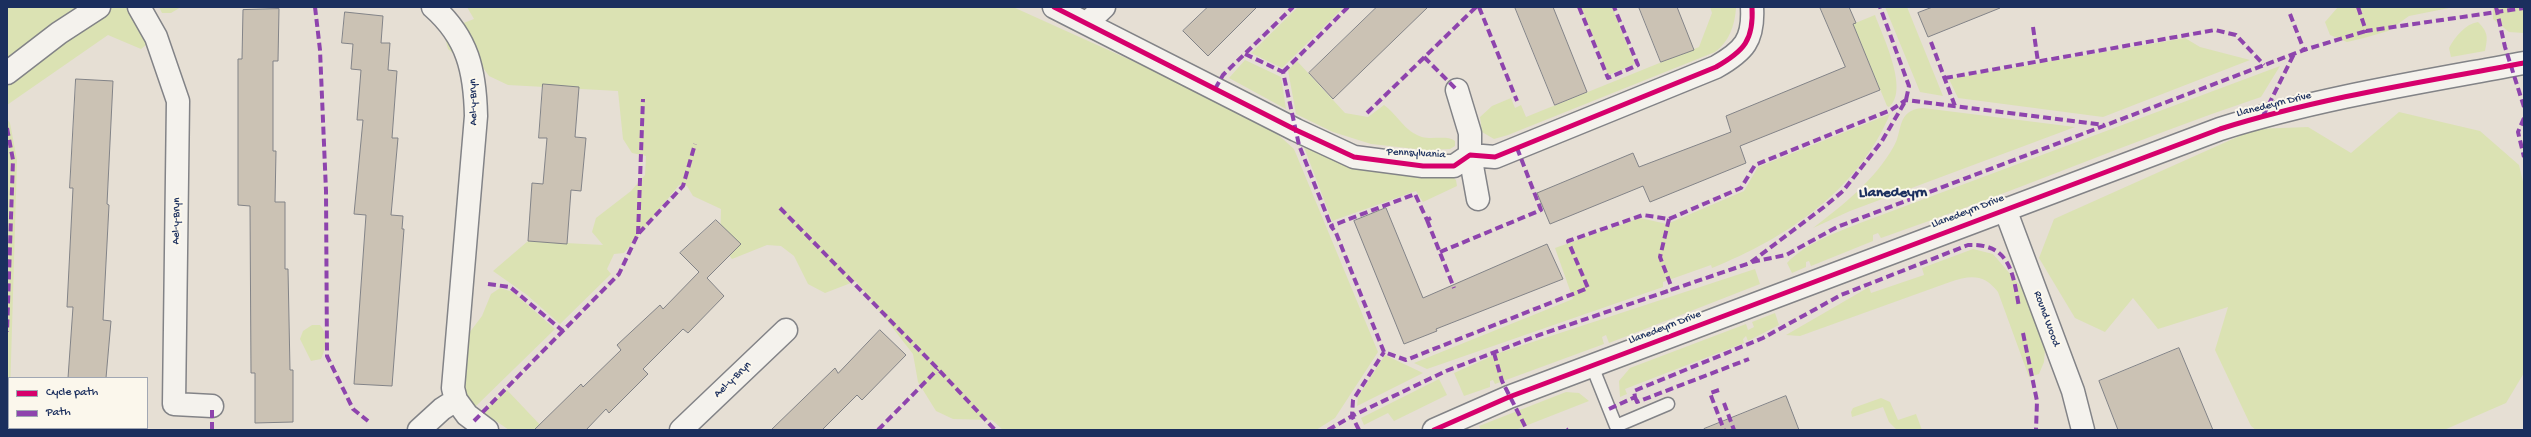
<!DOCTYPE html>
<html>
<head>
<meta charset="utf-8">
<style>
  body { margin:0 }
  #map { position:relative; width:2531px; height:437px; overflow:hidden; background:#e6dfd4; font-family:"Gochi Hand",sans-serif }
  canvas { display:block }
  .frame { position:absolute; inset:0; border:8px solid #1b2f5e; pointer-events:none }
  .legend { position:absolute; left:8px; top:377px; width:140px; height:52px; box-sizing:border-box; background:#fbf7ec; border:1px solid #a1a7b3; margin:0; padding:5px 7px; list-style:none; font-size:12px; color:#1b2f5e }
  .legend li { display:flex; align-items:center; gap:8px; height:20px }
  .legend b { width:20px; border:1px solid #a1a7b3 }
</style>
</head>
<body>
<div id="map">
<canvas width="2531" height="437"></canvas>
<div class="frame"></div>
<ul class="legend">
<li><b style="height:5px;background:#d6006c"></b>Cycle path</li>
<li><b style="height:5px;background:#8e44ad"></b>Path</li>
</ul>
</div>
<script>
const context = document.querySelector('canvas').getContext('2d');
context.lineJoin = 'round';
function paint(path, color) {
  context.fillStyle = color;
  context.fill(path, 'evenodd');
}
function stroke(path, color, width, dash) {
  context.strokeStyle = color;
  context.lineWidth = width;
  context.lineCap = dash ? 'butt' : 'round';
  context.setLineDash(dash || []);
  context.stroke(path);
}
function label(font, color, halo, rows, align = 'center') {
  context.font = font + ' "Gochi Hand",sans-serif';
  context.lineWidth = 4;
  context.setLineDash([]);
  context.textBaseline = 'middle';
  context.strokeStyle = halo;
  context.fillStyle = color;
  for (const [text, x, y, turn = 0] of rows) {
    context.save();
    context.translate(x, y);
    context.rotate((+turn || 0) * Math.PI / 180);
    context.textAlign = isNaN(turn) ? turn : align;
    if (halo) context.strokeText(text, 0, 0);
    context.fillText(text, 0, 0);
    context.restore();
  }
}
paint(new Path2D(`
  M7 7H139L156 37 141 49 108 35 7 105Z
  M159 7H181L171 13H162Z
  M467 7H1013L1199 91 1273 130 1294 149 1378 352 1335 418 1316 430H1003L992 420 953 419 936 411 918 382 913 354 856 281 825 293 808 284 794 256 781 246 767 245 732 259 720 243 721 209 693 196 687 186 679 185 624 253 614 254 607 269 611 274 560 324 527 295 493 271 528 241 603 245 592 232 596 218 631 191 645 175 646 156 632 153 623 139 618 91 508 85 489 76 474 55 459 58 448 49 444 34 453 27 474 19Z
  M1298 7H1344L1282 68 1251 53Z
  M1581 7H1612L1635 64 1608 75Z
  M1710 7 1736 8C1735 25 1729 42 1715 52L1508 135 1494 139 1482 132 1480 117 1492 106 1511 98 1515 108 1521 105 1526 117 1699 47 1712 13Z
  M1885 7H1907L1943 96 1920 92Z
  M2338 7H2454L2409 16 2388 31 2364 38 2347 42 2330 35 2325 22Z
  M2493 7H2524V33L2509 32 2493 19Z
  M1875 15C1882 35 1910 90 1889 107L1887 106 1853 24Z
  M2478 22C2488 32 2488 37 2485 51L2451 57 2449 48C2455 37 2465 24 2478 22Z
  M2185 38 2200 47 2250 60 2103 117 1958 98 1949 79Z
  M1245 60 1281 77 1286 109 1229 78Z
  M1297 61 1345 113 1368 117 1384 105C1398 115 1404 131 1422 137 1432 140 1447 135 1455 141V146L1450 149 1425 150 1371 144 1333 132 1296 114 1288 70Z
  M2280 66 2261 97C2133 140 2009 194 1881 238L1878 233 1873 235V241L1811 266 1809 261 1806 262V267L1792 273 1787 263C1806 243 1835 233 1860 223Z
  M1923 108 2075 127 1850 211 1813 228C1843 205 1875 180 1894 146 1903 131 1896 110 1923 108Z
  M2399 112 2480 131 2519 165 2524 186V373L2506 403 2444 430H2256L2251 426 2215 350 2228 307 2158 329 2133 298 2105 332 2075 318 2039 258 2054 219 2255 129 2308 127 2351 153Z
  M1890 114C1858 190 1787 238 1712 268L1711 265 1663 282V287L1427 369 1414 363 1573 299 1555 248 1640 218 1667 224 1744 191 1758 167Z
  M7 119 10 123 17 160 9 428H17V430H7Z
  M1304 147 1351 165 1452 176 1456 180 1457 186 1423 202 1416 191 1332 221Z
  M1973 249 1993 254 2028 295 2045 350 2044 362 2039 374 2029 377 1998 292C1984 274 1971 275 1950 282L1800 336 1786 335 1869 287 1871 293 1924 275 1922 268Z
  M1755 269 1760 284 1609 343 1606 335 1602 337 1604 344 1495 384 1493 380 1490 381V387L1464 396 1454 373 1499 353Z
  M500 288 513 292 555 329 475 407 463 396V341L482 316 491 294Z
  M1775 313 1779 325 1748 341 1746 336 1743 339 1744 343 1625 389 1627 394 1620 397 1619 381 1630 368 1746 324 1748 330 1754 327 1752 322Z
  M312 325H320C329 335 326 348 321 359L311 361 300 339 303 331Z
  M1385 355 1423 373 1357 406 1358 397Z
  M1439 379 1447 395 1394 421 1388 413 1364 425 1361 418Z
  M507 390 545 430H509L483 412Z
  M1566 392 1579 393 1589 401 1515 430H1481L1479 426Z
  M1881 398 1890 402 1898 420 1916 414 1922 430 1896 429 1889 422 1883 407 1852 417 1851 412 1853 408Z`), '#dbe2b3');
const building = new Path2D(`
  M1208 7H1257L1208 56 1183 31Z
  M1377 7H1428L1333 99 1309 73Z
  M1515 7H1553L1587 92 1555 105Z
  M1639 7H1677L1694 50 1661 62Z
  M1820 7H1849L1856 23 1853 24 1880 90 1740 146 1746 163 1650 202 1643 186 1550 224 1537 193 1633 153 1639 167 1731 132 1726 116 1845 67Z
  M1933 7H1999L2000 8 1928 37 1918 13Z
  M279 9 278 61H273V151H276L275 202H285V269H288L290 370H293V422L255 423V373H251L250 206 238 205V59H242L243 10Z
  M345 12 383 16 381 43H390L388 70 397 71 392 138H398L391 215 403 216 402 229H404L392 386 354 384 366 215 354 214 363 120H357L361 70 351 69 353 44 342 43Z
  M76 79 113 81 107 204 109 205 103 320 111 321 106 378H68L73 307H67L73 188H70Z
  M543 84 579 87 575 137 586 138 581 191 571 190 567 244 528 241 532 183 543 184 547 138H539Z
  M1386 208 1423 298 1547 244 1563 279 1436 329 1437 331 1404 344 1354 221Z
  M716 220 741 244 707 278 724 296 688 333 683 329 643 369 648 374 609 413 606 409 586 430H534L581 384 583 387 621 350 617 345 660 305 663 309 699 272 680 253Z
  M880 330 906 355 862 400 857 395 822 430H771L835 368 838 373Z
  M2179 348 2213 430H2118L2099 381Z
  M1786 396 1799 430H1704V429Z`);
paint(building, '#cbc2b4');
stroke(building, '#828387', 1);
const lane = new Path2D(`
  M1592 366 1616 426 1668 404`);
const street = new Path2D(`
  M139 7 156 37 178 101 174 404 212 406
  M1054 7 1296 130 1354 157 1423 166H1454L1470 155 1495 157 1716 67C1744 51 1754 40 1752 7
  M1087 23 1104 7
  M7 73 59 33 99 7
  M1457 90 1470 133V155L1478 199
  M2005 209 2073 391 2083 430
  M456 400 467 415 487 430
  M419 430 442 409 456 400 453 388 476 116C475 71 468 38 433 7
  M681 430 786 330`);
const secondary = new Path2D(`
  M1434 430 1509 397 2220 129C2319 98 2422 82 2524 63`);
stroke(lane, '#828387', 15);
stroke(street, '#828387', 25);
stroke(secondary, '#828387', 25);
stroke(lane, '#f4f2ed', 12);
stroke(street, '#f4f2ed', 22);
stroke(secondary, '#f4f2ed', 22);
stroke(new Path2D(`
  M315 7 320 50 326 191 327 356 353 409 368 421
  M1479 7 1517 101
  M1579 7 1608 78 1638 65 1614 7
  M2358 7 2366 31 2524 8
  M2496 7 2505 47 2524 107
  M2290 14 2304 50
  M2033 27 2038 62
  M1931 42 1955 106
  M1245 54 1283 72 1299 145 1331 226
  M1424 57 1457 90
  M1283 72 1348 7
  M1945 78 2215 30 2236 35 2264 65
  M1215 89 1223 75 1293 7
  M1367 113 1476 7
  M2263 116 2294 54
  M2524 118 2518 132 2524 157
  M7 128 13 160 7 332
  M780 208 938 369 995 430
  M1431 218 1427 220 1415 194 1331 226 1336 233 1384 352 1406 360 1588 288 1568 241 1643 215 1669 219 1741 188 1755 165 1891 110 1906 100 2104 125
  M1669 219 1660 257 1673 291
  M1427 220 1454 288
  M638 234 643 99
  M1440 252 1541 210 1517 148
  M1752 262 1786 255 1837 227 2304 50 2366 31
  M488 284 510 287 563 331
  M2023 333 2037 401 2036 430
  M1494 353 1502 381 1527 430
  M1719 390 1710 393 1724 430
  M1635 397 1637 402 1749 359
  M1724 403 1734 430
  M7 405 9 417
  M1609 409 1635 397 1634 391 1763 338 1841 295 1968 245C2010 243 2013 273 2019 307
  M474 421 619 274 638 234 683 186 695 144
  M11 428V430
  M1566 429 1567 430
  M212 430V406
  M878 430 938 369
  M1328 430 1352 416 1446 371 1539 335 1750 263 1824 207 1843 191 1882 141 1906 100 1909 86 1880 7
  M1359 430 1352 416 1353 400 1384 352`), '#8e44ad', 4, [8, 4]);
stroke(new Path2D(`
  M1054 7 1296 130 1354 157 1423 166H1454L1470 155 1495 157 1716 67C1744 51 1754 40 1752 7
  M1434 430 1509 397 2220 129C2319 98 2422 82 2524 63`), '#d6006c', 5);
label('11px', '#1b2f5e', '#fbf7ec', [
  ["Ael-y-Bryn",474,102,-91],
  ["Llanedeyrn Drive",2274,105,-14],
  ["Pennsylvania",1416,154,3],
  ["Llanedeyrn Drive",1968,212,-21],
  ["Ael-y-Bryn",177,221,-89],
  ["Round Wood",2046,319,70],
  ["Llanedeyrn Drive",1665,328,-21],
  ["Ael-y-Bryn",733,380,-44]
]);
label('bold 15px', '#1b2f5e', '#fbf7ec', [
  ["Llanedeyrn",1893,194]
]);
</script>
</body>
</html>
